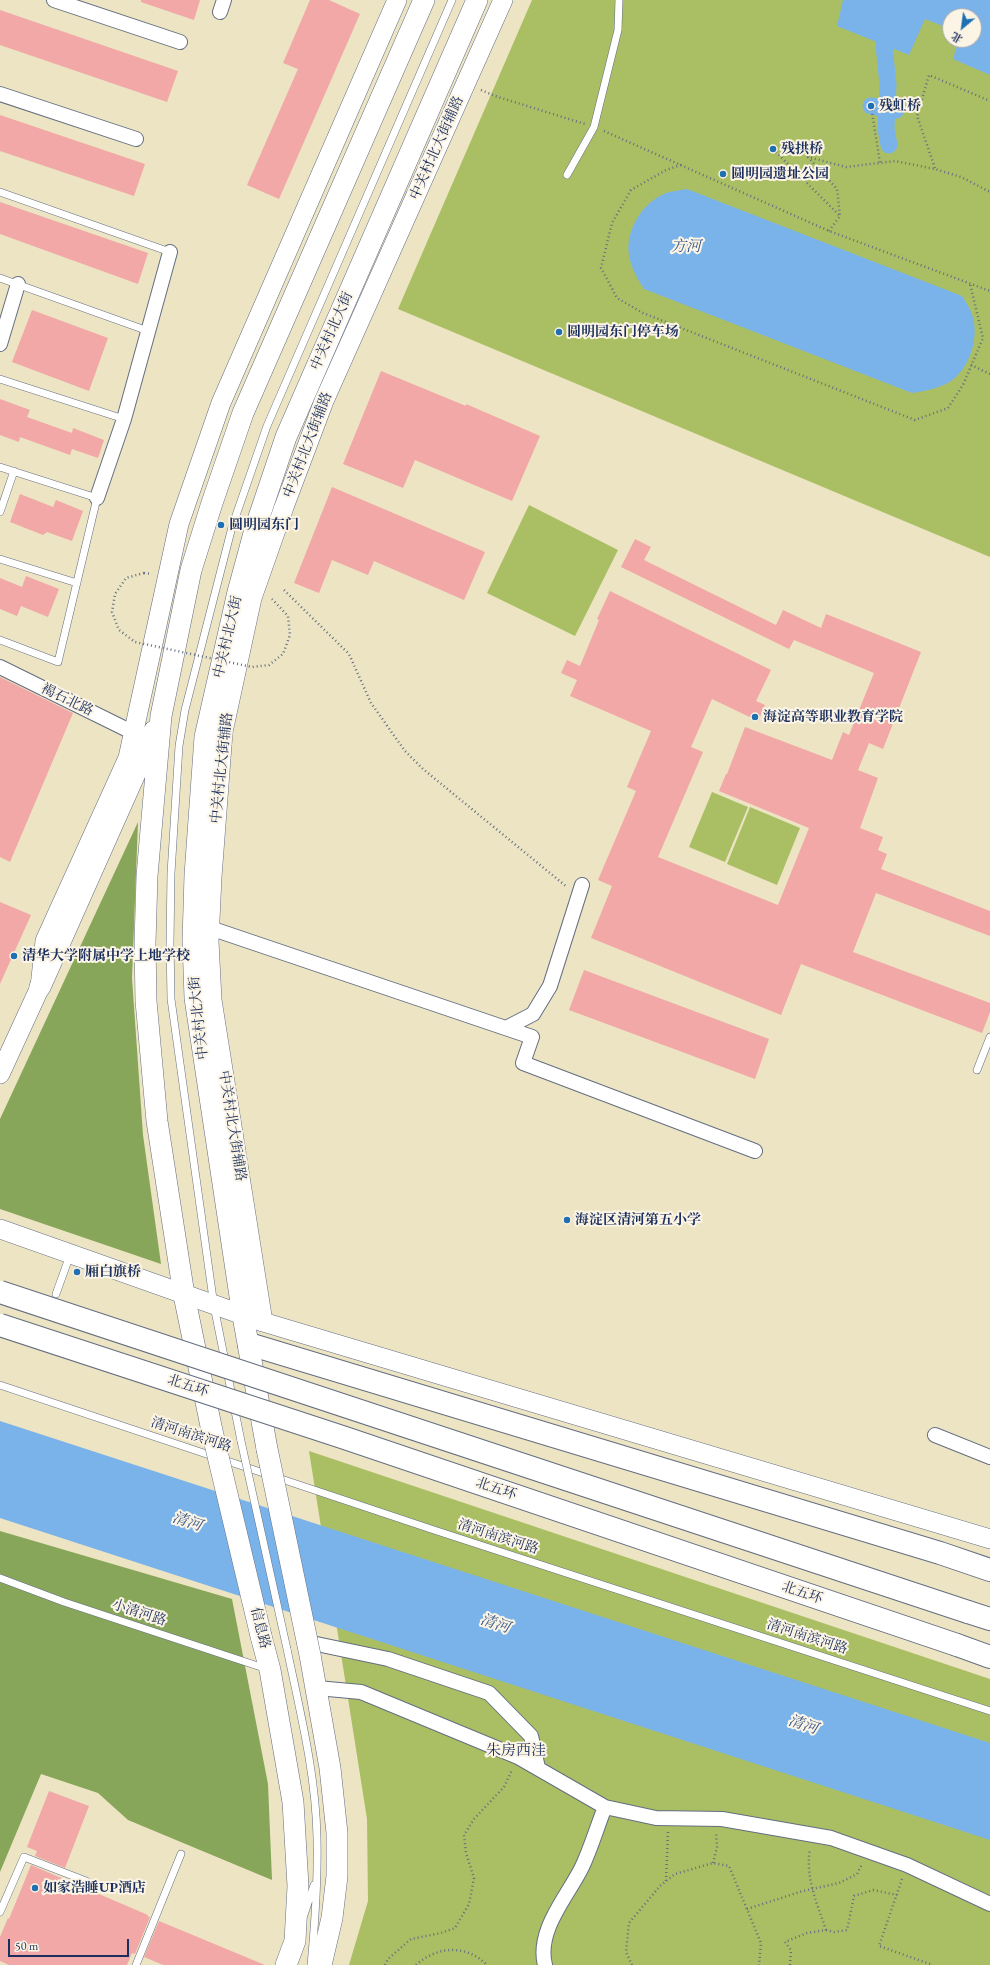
<!DOCTYPE html>
<html>
<head>
<meta charset="utf-8">
<style>
  body { margin:0 }
  #map { position:relative; width:990px; height:1965px; overflow:hidden; background:#ece4c3; font-family:"EB Garamond","Noto Serif SC",serif }
  canvas { display:block }
  .north { position:absolute; left:942px; top:8px; width:40px; height:40px; box-sizing:border-box; background:#fcf5e5; border:1px solid #a2a6af; border-radius:50%; rotate:209deg; font-size:11px; font-weight:700; line-height:16px; text-align:center; color:#1b2f5e }
  .north::after { content:''; display:block; margin:auto; width:14px; height:18px; background:#1f6fb2; clip-path:polygon(50% 0,100% 100%,50% 72%,0 100%) }
  .scale { position:absolute; left:8px; top:1939px; width:121px; height:18px; box-sizing:border-box; border:2px solid #1b2f5e; border-top:0; padding-left:5px; font-size:12px; line-height:14px; white-space:nowrap; color:#1b2f5e; -webkit-text-stroke:3px #fcf5e5; paint-order:stroke }
</style>
</head>
<body>
<div id="map">
<canvas width="990" height="1965"></canvas>
<div class="north">北</div>
<div class="scale">50 m</div>
</div>
<script>
const context = document.querySelector('canvas').getContext('2d');
context.lineJoin = 'round';
function paint(path, color) {
  context.fillStyle = color;
  context.fill(path, 'evenodd');
}
function stroke(path, color, width, dash) {
  context.strokeStyle = color;
  context.lineWidth = width;
  context.lineCap = dash ? 'butt' : 'round';
  context.setLineDash(dash || []);
  context.stroke(path);
}
function label(font, color, halo, rows, align = 'center') {
  context.font = font + ' "EB Garamond","Noto Serif SC",serif';
  context.lineWidth = 4;
  context.setLineDash([]);
  context.textBaseline = 'middle';
  context.strokeStyle = halo;
  context.fillStyle = color;
  for (const [text, x, y, turn = 0] of rows) {
    context.save();
    context.translate(x, y);
    context.rotate((+turn || 0) * Math.PI / 180);
    context.textAlign = isNaN(turn) ? turn : align;
    if (halo) context.strokeText(text, 0, 0);
    context.fillText(text, 0, 0);
    context.restore();
  }
}
paint(new Path2D(`
  M532 0H990V557L398 309ZM950 16H974V40H950Z
  M529 505 618 550 575 636 487 593Z
  M712 792 748 807 725 862 689 847Z
  M750 807 800 828 777 885 727 864Z
  M309 1451 990 1679V1965H349L368 1901 367 1819Z`), '#aabf63');
paint(new Path2D(`
  M138 822 132 978 143 1135 161 1264 0 1209V1119Z
  M0 1531 232 1599 268 1784 272 1880 128 1820 98 1793 41 1774 0 1872Z`), '#87a659');
paint(new Path2D(`
  M843 0H990V75L953 59 959 40H974V16H950V29L925 19 909 55 837 26Z
  M687 189 962 296C965 301 969 306 971 312 981 335 970 370 948 383 936 389 925 391 912 393L644 289C637 278 631 268 629 255 625 229 644 200 669 192 675 191 681 190 687 189Z
  M0 1421 990 1743V1840L0 1518Z`), '#7ab3ea');
stroke(new Path2D(`
  M884 45 888 85 886 129 889 145
  M871 106 896 110`), '#7ab3ea', 17);
paint(new Path2D(`
  M141 0H200L194 20 141 2Z
  M310 0H329L360 14 279 199 247 185 298 69 283 63Z
  M0 10 178 71 167 102 0 45Z
  M0 115 145 164 134 196 0 151Z
  M0 202 148 253 138 284 0 234Z
  M32 310 108 338 89 391 12 362Z
  M381 371 466 406V404L540 436 512 501 415 460 403 488 343 464Z
  M0 399 30 410 27 417 72 433 73 428 104 440 98 458 72 449 70 455 20 437 19 442 0 435Z
  M332 487 485 552 464 600 374 561 368 575 332 560 319 593 294 583Z
  M20 494 53 507 56 500 83 511 72 541 47 532 43 535 10 522Z
  M635 539 651 547 644 560 776 625 783 610 821 628 826 614 921 652 883 749 869 743 858 770 878 778 860 828 883 837 878 850 887 854 881 869 990 911V936L876 893 853 952 990 1003V1012L982 1033 801 964 781 1015 591 938 612 886 598 880 636 791 627 787 651 731 570 696 577 680 561 673 567 660 580 666 599 620 597 619 610 591 771 670 756 701 765 705 758 721 712 699 691 747 703 752 658 857 778 905 809 828 719 791 726 774H727L745 727 832 760 843 732 849 735 874 673 794 640 789 649 621 567Z
  M26 576 59 589 48 617 21 606 17 616 0 609V578L22 587Z
  M0 677 73 713 10 862 0 857Z
  M0 902 31 915 0 984Z
  M584 970 769 1039 755 1079 569 1010Z
  M49 1791 89 1806 65 1868 35 1856 37 1851 27 1847Z
  M31 1865 148 1915 147 1916 150 1917 135 1954 132 1953 127 1965H9L0 1961V1937L8 1918 9 1919Z
  M159 1921 265 1965H163L144 1957Z`), '#f1a8a7');
const lane = new Path2D(`
  M567 175 594 127 618 30 619 0
  M0 192 170 252
  M0 278 148 331
  M0 379 124 419
  M0 467 97 498 58 662 0 640
  M0 512 14 471
  M0 559 77 583
  M977 1070 990 1037
  M56 1294 70 1255
  M0 1385 434 1530 990 1711
  M241 1441 214 1306 171 999 170 943 171 873 179 746 185 710 232 527 267 426 452 0
  M0 1578 64 1602 267 1669
  M287 1649C300 1711 316 1775 317 1838 318 1880 315 1923 311 1965
  M0 1912 24 1857 86 1881
  M304 1915 314 1885
  M136 1965 181 1854`);
const street = new Path2D(`
  M54 0 180 42
  M220 12 224 0
  M0 94 136 139
  M0 344 18 284
  M97 498 124 419 170 252
  M0 667 134 733
  M210 928 532 1037 523 1063 755 1151
  M506 1028 533 1014 550 986 582 885
  M935 1435 990 1457
  M307 1642 388 1659 489 1693 531 1736 538 1768
  M317 1688 361 1692 518 1757 605 1807 656 1818 722 1819 831 1838 907 1865 990 1904
  M545 1965C536 1930 568 1896 582 1867 591 1848 597 1827 605 1807`);
const secondary = new Path2D(`
  M0 1074 40 987 45 941 128 758 179 524 221 403 397 0
  M0 1229 263 1322 990 1539
  M263 1322 212 1000 209 941 212 877 223 732 252 598 284 507 324 401 503 0`);
const primary = new Path2D(`
  M40 987 154 731
  M212 1431 184 1295 157 1121 146 1001 145 943 147 876 161 716 191 570 212 503 243 413 424 0
  M267 1449 243 1316 195 998 193 941 195 875 205 737 238 592 256 526 286 437 477 0
  M261 1636 270 1670 293 1802 298 1886 295 1941 286 1965
  M310 1655 330 1768 337 1833V1876L332 1918 321 1965`);
const highway = new Path2D(`
  M249 1344 940 1553 990 1570
  M968 1612 990 1619
  M957 1645 990 1657`);
stroke(lane, '#646e81', 8);
stroke(street, '#646e81', 16);
stroke(secondary, '#646e81', 20);
stroke(primary, '#646e81', 22);
stroke(highway, '#646e81', 24);
stroke(new Path2D(`
  M481 90 495 96 585 124
  M871 106 880 163
  M604 131 829 231 990 291
  M773 149 839 215
  M681 165 666 170 631 190 612 223 601 268 617 298 643 313 915 420 948 408 963 385 983 338 970 284
  M935 168 917 116 929 75 990 101
  M829 231 840 216 837 189 808 157 846 167 895 161 935 169 961 177 990 192
  M971 365 990 374
  M144 573 152 574
  M284 590 349 654 371 703 405 751 423 769 567 887
  M713 1863 717 1847 716 1834
  M902 1879 879 1946 933 1965
  M666 1881 668 1832
  M747 1909 803 1891 839 1883 857 1874 862 1864
  M826 1930 834 1932 847 1930 854 1896 873 1890 897 1895
  M385 1965 388 1959 411 1939 441 1933 455 1928 469 1904 474 1878 466 1853 464 1835 474 1819 504 1787 512 1770
  M416 1965C437 1946 466 1944 487 1965
  M632 1965 626 1952 629 1923 660 1886 675 1874 713 1863 729 1866 761 1943 759 1965
  M790 1965 791 1950 785 1942 807 1933 826 1930C817 1903 805 1878 810 1849`), '#646e81', 2.5, [1, 3]);
stroke(lane, '#fff', 7);
stroke(street, '#fff', 14);
stroke(secondary, '#fff', 19);
stroke(primary, '#fff', 21);
stroke(highway, '#fff', 22);
const laneBridge = new Path2D(`
  M241 1441 287 1649`);
const primaryBridge = new Path2D(`
  M212 1431 261 1636
  M267 1449 310 1655`);
const highwayBridge = new Path2D(`
  M0 1292 968 1612
  M0 1325 345 1438 957 1645`);
stroke(laneBridge, '#646e81', 8, []);
stroke(primaryBridge, '#646e81', 22, []);
stroke(highwayBridge, '#646e81', 24, []);
stroke(new Path2D(`
  M144 573 126 578 115 594 112 612 119 630 135 642 252 667 269 665 283 654 290 635 288 616 272 599`), '#646e81', 2.5, [1, 3]);
stroke(laneBridge, '#fff', 7);
stroke(primaryBridge, '#fff', 21);
stroke(highwayBridge, '#fff', 22);
for (const [x, y, r, color] of [
  [871,106,4,"#1f6fb2"],
  [773,149,4,"#1f6fb2"],
  [723,174,4,"#1f6fb2"],
  [559,332,4,"#1f6fb2"],
  [221,525,4,"#1f6fb2"],
  [755,717,4,"#1f6fb2"],
  [14,956,4,"#1f6fb2"],
  [567,1220,4,"#1f6fb2"],
  [77,1272,4,"#1f6fb2"],
  [35,1888,4,"#1f6fb2"]
]) {
  const dot = new Path2D();
  dot.arc(x, y, r, 0, 2 * Math.PI);
  context.fillStyle = color;
  context.fill(dot);
  stroke(dot, '#fcf5e5', 1.5);
}
label('bold 14px', '#1b2f5e', '#fcf5e5', [
  ["残虹桥",879,106],
  ["残拱桥",781,149],
  ["圆明园遗址公园",731,174],
  ["圆明园东门停车场",567,332],
  ["圆明园东门",229,525],
  ["海淀高等职业教育学院",763,717],
  ["清华大学附属中学上地学校",22,956],
  ["海淀区清河第五小学",575,1220],
  ["厢白旗桥",85,1272],
  ["如家浩睡UP酒店",43,1888]
], 'left');
label('14px', '#1b2f5e', '#fcf5e5', [
  ["中关村北大街辅路",437,148,-66],
  ["中关村北大街",332,331,-66],
  ["中关村北大街辅路",308,445,-69],
  ["中关村北大街",228,637,-77],
  ["褐石北路",67,700,26],
  ["中关村北大街辅路",222,768,-84],
  ["中关村北大街",199,1018,-96],
  ["中关村北大街辅路",232,1126,81],
  ["北五环",188,1386,18],
  ["清河南滨河路",191,1435,18],
  ["北五环",496,1489,19],
  ["清河南滨河路",498,1537,18],
  ["北五环",802,1593,19],
  ["小清河路",139,1613,18],
  ["信息路",260,1628,76],
  ["清河南滨河路",807,1637,18]
]);
label('italic 15px', '#385788', '#fcf5e5', [
  ["方河",686,247],
  ["清河",187,1522,18],
  ["清河",495,1624,18],
  ["清河",803,1725,18]
]);
label('15px', '#1b2f5e', '#fcf5e5', [
  ["朱房西洼",516,1751]
]);
</script>
</body>
</html>
